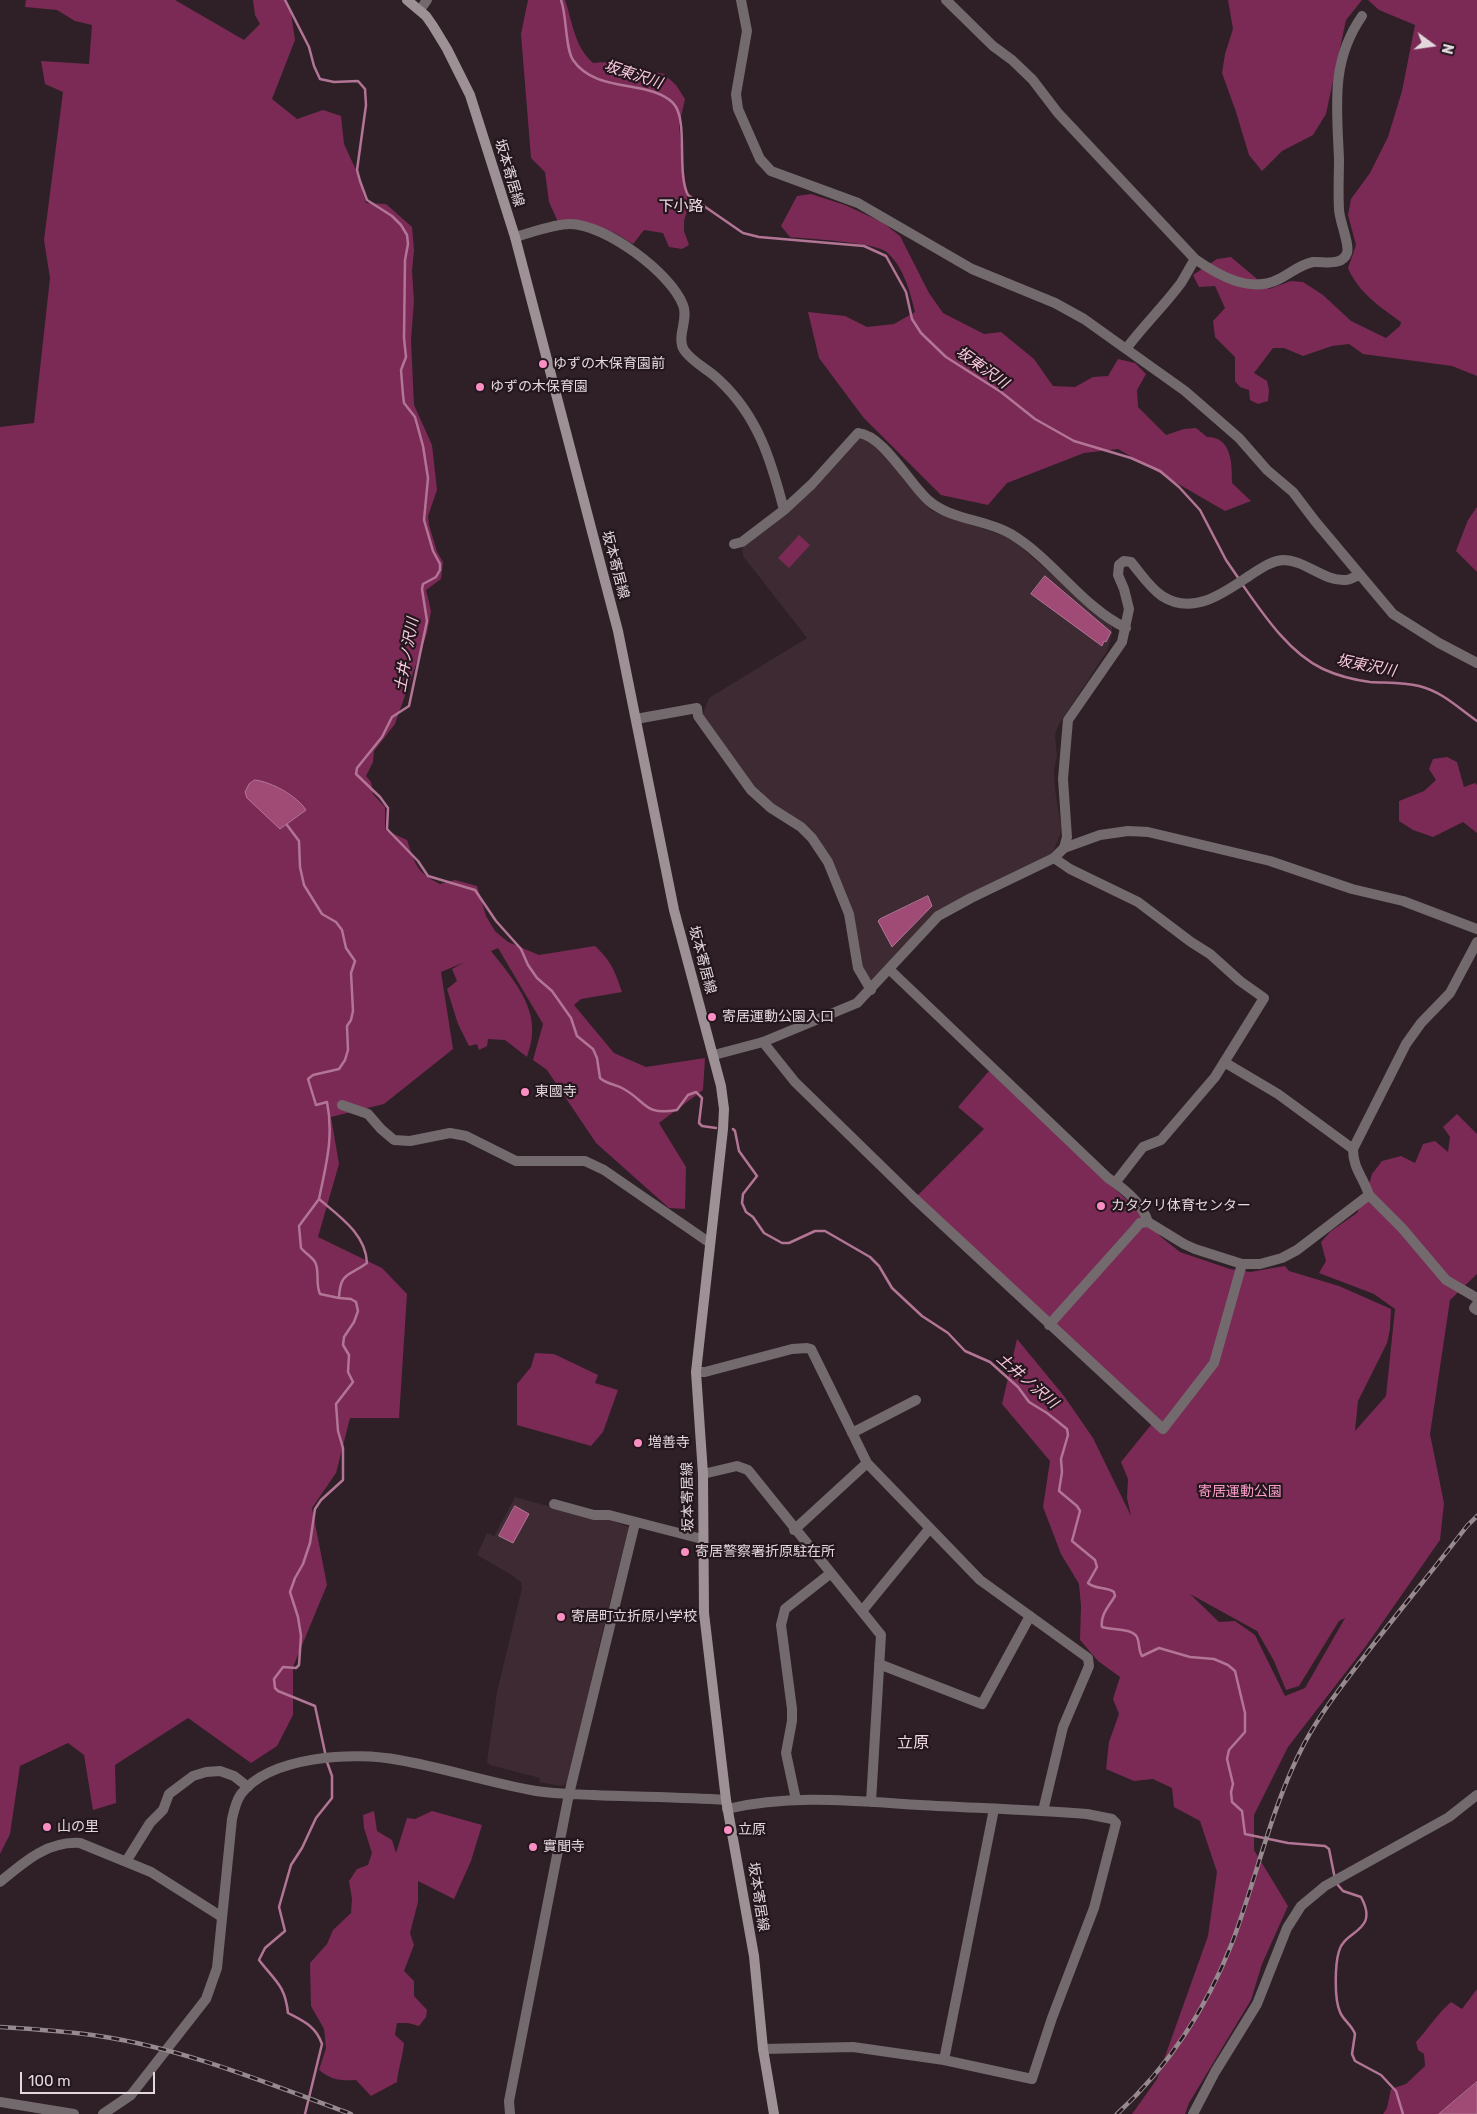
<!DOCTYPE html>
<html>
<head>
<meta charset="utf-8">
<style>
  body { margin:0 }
  #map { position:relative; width:1477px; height:2114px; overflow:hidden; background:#2e2026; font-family:Rubik,sans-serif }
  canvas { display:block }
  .north { position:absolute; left:1407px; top:20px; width:50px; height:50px; -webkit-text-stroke:4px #24161d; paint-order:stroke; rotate:104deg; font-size:14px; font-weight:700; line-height:20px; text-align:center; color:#e2d8dd }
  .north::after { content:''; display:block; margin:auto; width:18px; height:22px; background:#e2d8dd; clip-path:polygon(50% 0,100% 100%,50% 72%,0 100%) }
  .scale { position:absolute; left:20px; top:2072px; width:135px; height:22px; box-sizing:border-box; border:2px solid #e2d8dd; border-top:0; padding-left:6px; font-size:15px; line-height:18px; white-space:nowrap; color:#e2d8dd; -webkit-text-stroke:4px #24161d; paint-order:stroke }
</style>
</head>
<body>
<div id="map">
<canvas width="1477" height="2114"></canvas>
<div class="north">N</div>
<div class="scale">100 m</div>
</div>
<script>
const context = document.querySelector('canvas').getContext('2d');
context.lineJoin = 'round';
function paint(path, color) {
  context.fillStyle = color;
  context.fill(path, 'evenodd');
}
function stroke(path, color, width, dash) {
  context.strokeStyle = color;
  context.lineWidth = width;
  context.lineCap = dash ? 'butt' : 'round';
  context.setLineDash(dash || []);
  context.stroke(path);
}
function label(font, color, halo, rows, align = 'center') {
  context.font = font + ' Rubik,"Noto Sans JP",sans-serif';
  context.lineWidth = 4.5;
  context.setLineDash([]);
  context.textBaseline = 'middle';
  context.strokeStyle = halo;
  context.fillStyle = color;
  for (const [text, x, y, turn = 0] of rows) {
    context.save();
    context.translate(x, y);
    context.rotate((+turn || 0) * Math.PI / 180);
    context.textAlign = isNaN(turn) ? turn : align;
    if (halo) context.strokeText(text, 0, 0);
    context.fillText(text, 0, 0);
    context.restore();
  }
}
paint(new Path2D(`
  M865 438 889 460 907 484 932 511 1010 538 1112 626V634L1107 651 1058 726 1055 736 1057 756 1054 770 1055 789 1061 826 1060 835 1052 855 937 911 872 980 868 978 862 966 828 855 757 791 702 716 709 698 807 638 743 556 742 548 802 499 857 439Z
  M515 1497 592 1518 606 1519 629 1527 599 1646 569 1784 560 1786 539 1782 540 1778 490 1765 487 1762 497 1692 522 1588 521 1582 510 1574 477 1555 487 1533 494 1536Z`), '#3d2a32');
paint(new Path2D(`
  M26 0H175L244 40 260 24 255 15 253 0H284L291 13 295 40 272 99 297 119 323 110 341 116 344 144 356 170 366 203 386 204 412 227 414 250 412 271 414 301 411 340 414 405 432 445 437 490 428 516 429 525 437 552 443 562 441 579 426 590 431 611 427 633 395 724 374 751 373 762 366 776 371 782 373 794 385 807V830L407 840C415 864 416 872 440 884L455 880 477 886 486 916 495 931 508 942 539 955 595 946C611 961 615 971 622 992L581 999 574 1005 614 1053 646 1067 705 1058 703 1090 659 1123 686 1167 685 1209 669 1208 596 1143 547 1070 533 1060 543 1024 498 948 491 951C509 974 535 1003 532 1034 532 1041 529 1050 527 1057L505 1040 488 1039 487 1046 479 1050 477 1044 469 1046 458 1024 447 989 457 981 452 969 465 962 441 972 453 1049 384 1104 331 1117 339 1164 318 1237 382 1268 407 1294 399 1418H350L336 1473 312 1508 327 1585 293 1667V1715L277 1746 251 1763 188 1718 115 1765 116 1803 93 1810 84 1755 68 1743 20 1766 10 1834 0 1854V427L34 423 50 278 44 240 63 92 45 84 41 61 89 64 92 25 75 21 57 10 25 7Z
  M528 0H565C573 23 574 46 593 63L607 62 664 74 676 85 685 99 679 126 688 207 684 221V231L689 245 682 249 669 247 663 233 644 230 633 244C605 225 591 224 558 222L549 202 545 172 531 158 521 34Z
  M1228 0H1362L1346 20 1326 114 1313 135 1282 151 1262 171 1249 155 1236 112 1222 73 1225 54 1233 29Z
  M1368 0H1477V376L1452 366 1363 354 1349 344 1332 346 1303 356 1284 348H1273L1254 373 1267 381 1269 390 1268 401 1258 404 1250 400 1249 390 1240 387 1235 381V357L1215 337 1213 321 1225 308 1215 286 1199 287 1193 275 1217 259 1231 257 1269 289 1291 281 1303 282 1323 295 1351 321 1386 338 1400 326 1401 322C1380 307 1358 292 1348 268L1356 245 1348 215 1351 199 1370 173 1388 137 1402 91 1415 25 1379 10Z
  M811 194 845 205 882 222 900 236 929 293 943 313 984 334 1001 332 1034 359 1053 386 1075 387 1093 377 1108 376 1118 359 1135 363 1146 374 1137 390 1138 407 1166 435 1184 429 1196 428 1207 437C1232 437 1232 464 1232 483L1251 501 1225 511 1118 449 1084 453 1007 483 988 505 941 495 863 417 819 358 808 312 845 316 867 327 894 324 915 312C910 292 903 264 885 251 871 242 810 239 790 237L781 226 797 196Z
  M1477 507V572L1456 551 1468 520Z
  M799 535 810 545 789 568 778 558Z
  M1447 757 1457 762 1464 787 1475 783 1477 785V833L1463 822 1433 837 1413 830 1399 821V801L1424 791 1436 780 1429 769 1433 759Z
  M989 1071 1131 1204 1161 1237 1180 1252 1230 1269 1250 1272 1285 1266 1289 1271 1339 1286 1391 1309 1390 1329 1387 1343 1358 1401 1355 1431 1386 1396 1395 1309 1374 1294 1319 1273 1326 1261 1321 1242 1331 1231 1357 1213 1368 1188 1372 1174 1382 1161 1401 1156 1415 1163 1423 1144 1435 1141 1448 1152 1450 1137 1443 1127 1457 1114 1477 1134V1274L1450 1300 1430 1434 1444 1503 1440 1540 1366 1646 1288 1747 1254 1815V1850L1288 1906 1262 1964 1251 2000 1189 2103 1185 2114H1132L1157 2079 1208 1936 1217 1872 1200 1821 1174 1807 1172 1788 1153 1779 1134 1781 1106 1769 1109 1742 1119 1714 1113 1699 1120 1677 1098 1661 1080 1640 1081 1606 1079 1584 1061 1554 1043 1507 1050 1461 1002 1404 1017 1339 1064 1396 1093 1438 1131 1516 1127 1498 1128 1479 1121 1462 1155 1420 917 1196 984 1129 958 1107ZM1190 1594 1257 1631 1274 1661 1286 1690 1299 1686 1339 1621 1345 1618 1305 1688 1285 1696 1255 1635 1235 1621 1219 1622Z
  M535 1353 554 1354 598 1375 595 1383 618 1390 603 1432 591 1446 517 1425V1384L531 1367Z
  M374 1811 377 1831 392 1840 396 1853 407 1818 415 1819 432 1811 482 1825 471 1861 454 1899 418 1881V1902L410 1933 414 1945 404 1971 414 1981V1996L427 2010 426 2017 419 2026 408 2023H397L395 2035 404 2043C403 2057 398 2068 397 2082L371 2096 356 2080C341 2081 331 2080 319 2070L326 2048 324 2029 311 2006 310 1963 327 1944 333 1930 351 1913 352 1899 349 1881 357 1869 368 1865 372 1853 364 1828 363 1815Z
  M1477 1989V2082L1439 2114H1383L1387 2108 1391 2089 1406 2084 1425 2066 1424 2054 1418 2050 1416 2042C1428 2029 1437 2014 1451 2002L1462 2009Z`), '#7a2a55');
const water = new Path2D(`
  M1045 576 1111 632 1106 642 1104 641 1102 646 1031 594Z
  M255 780C272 782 297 796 306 810L280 829 247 798 245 792 249 784Z
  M928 896 932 906 892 947 878 921 880 919Z
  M515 1506 529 1514 513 1543 499 1536Z
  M1477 2082V2114H1439Z`);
paint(water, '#9f4b76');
stroke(water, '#b37595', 1);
stroke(new Path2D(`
  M285 0 309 47 314 66 320 79 334 82 358 81 365 89 366 105 357 170 360 181 367 200 392 216 401 225 407 235 408 244 405 260 404 338 406 357 401 370 403 395 404 403 415 417 423 446 428 478 424 520 433 551 440 564V570L436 577 423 584 422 589 427 621 409 706 392 717 382 737 357 768 356 774 380 797 388 808 387 829 418 861 428 876 475 890 496 921 521 949 528 965 537 978 552 991 571 1018 577 1036 593 1049 597 1058 600 1078C606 1084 615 1084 622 1088 647 1101 643 1116 677 1110L688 1095 696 1092 702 1098 699 1123 702 1126 716 1128
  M561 0C567 16 565 48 573 60 596 94 649 79 673 103 689 119 676 172 688 195L743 233 759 237 864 246 886 256 906 292 912 319 921 333 946 357 1001 392 1035 419 1074 441 1131 458 1160 471 1179 487 1200 510 1226 560 1239 579
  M1242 584C1263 614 1289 653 1323 669 1336 675 1355 680 1370 682 1387 683 1403 682 1419 686 1443 692 1458 708 1477 721
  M287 825 299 841 300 867 304 885 322 914 336 922 342 930 346 948 355 961 351 973 353 1011 351 1020 347 1026 348 1050 345 1060 339 1069 313 1075 308 1079 316 1105 327 1102C334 1137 326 1165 319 1199 339 1216 366 1234 367 1263 350 1276 340 1271 339 1298L351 1299 356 1302 358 1311 354 1322 344 1337 343 1345 349 1355 348 1372 353 1382 336 1404 338 1431 343 1448V1480L321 1500 315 1509 310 1543 303 1564 295 1578 290 1592 298 1617 301 1636 299 1665 296 1668 283 1667 274 1679 275 1688 278 1691 315 1706 326 1757
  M733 1129 735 1131 739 1151 757 1176 743 1194 742 1203 746 1212 753 1217 764 1233 782 1243H789L815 1231H825L870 1257 879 1266 892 1288 922 1316 948 1333 965 1351 990 1362 1018 1387 1029 1402 1047 1413 1067 1429 1068 1435 1061 1459 1062 1472 1059 1491 1077 1506 1080 1511 1072 1541 1095 1560 1097 1567 1088 1583C1095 1590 1106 1586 1114 1592L1115 1596C1109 1606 1100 1615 1102 1627 1111 1630 1132 1628 1137 1637 1140 1643 1138 1650 1142 1656L1159 1648 1190 1657 1214 1659 1228 1665 1235 1671 1245 1713V1732L1229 1750 1227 1759 1233 1784 1231 1792 1232 1802 1242 1811 1245 1834 1288 1843 1325 1846 1329 1849 1335 1879
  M319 1199 299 1226 301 1248C305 1253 312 1257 315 1262 320 1271 315 1283 320 1294L339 1298
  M1337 1884 1343 1891 1361 1897C1380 1932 1344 1930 1339 1951 1335 1964 1334 1999 1340 2012 1343 2020 1352 2025 1355 2034L1352 2054 1355 2061 1381 2075 1396 2091 1403 2114
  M305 2114 322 2044C316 2026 303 2021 288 2013 285 1985 275 1981 259 1960L265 1948 285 1931 279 1907 291 1865 302 1848 316 1818 332 1798V1776L327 1762`), '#b37595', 2.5);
stroke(new Path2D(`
  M741 0 747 31 736 94 738 109 760 159 771 171 858 203 972 269 1055 303 1084 319 1185 391 1239 438 1267 470 1293 492 1315 521 1393 614 1439 643 1477 663
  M946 0 993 46 1012 60 1032 79 1058 113 1195 259C1218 275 1250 294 1279 279 1291 273 1299 265 1313 262 1323 261 1342 267 1347 253 1350 244 1339 220 1339 209 1338 192 1339 176 1339 159 1337 107 1330 62 1362 16
  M420 10 427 0
  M515 237C530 233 554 224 570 224 605 224 671 273 683 305 689 319 676 337 684 350 693 363 708 369 719 380 758 416 771 460 784 510
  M1126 349C1143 326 1164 306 1181 283 1186 275 1190 267 1195 259
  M734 544 742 542 784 510 812 484 858 433C883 435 909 483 928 500 950 520 986 519 1011 534 1054 560 1081 606 1126 628
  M636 719 697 708 698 716 751 790 771 808 801 827 812 838 828 862 849 914 858 968 871 990
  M1064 848 1067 837 1063 779 1068 720 1122 642 1129 609 1124 589 1118 575 1119 565 1124 561 1131 562C1141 574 1150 588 1162 596 1193 616 1224 593 1249 576 1260 569 1270 561 1283 560 1305 560 1323 581 1345 580 1350 580 1354 577 1359 575
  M1054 858 1070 869 1138 902 1191 942 1210 954 1240 981 1264 998 1215 1077 1161 1140 1143 1147 1115 1183
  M890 970 1108 1178C1125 1189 1142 1203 1148 1222L1140 1223 1135 1229 1049 1325
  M763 1042 795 1082 914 1198 1163 1429 1214 1363 1242 1264
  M1224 1062 1278 1094 1353 1149
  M342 1105 368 1114 381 1129 394 1140 410 1141 450 1133 466 1136 516 1161H585L604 1170 710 1243
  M1369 1195C1363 1176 1353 1169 1353 1149L1406 1044 1421 1023 1450 993 1477 942
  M1477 1304 1474 1308 1477 1310
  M696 1372H705L792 1349 807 1348 811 1349 867 1463 980 1580 1088 1658 1089 1666 1063 1727 1043 1811
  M852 1433 916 1400
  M703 1474 737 1466 748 1470 881 1635 871 1802
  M554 1504 594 1515H609L702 1539
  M794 1530 867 1463
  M862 1611 930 1528
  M879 1664 982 1704 1030 1616
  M796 1800 786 1753 792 1721V1709L781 1625 785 1609 831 1573
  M727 1809C791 1794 855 1801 920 1805 975 1808 1031 1810 1087 1814L1112 1819 1116 1823 1094 1908 1052 2018 1032 2079 944 2060 853 2047 763 2049
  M127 1860 150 1823 163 1810 169 1794 193 1776 206 1772 220 1771 234 1776 248 1787
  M0 1882C24 1862 47 1841 80 1843L151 1872 222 1917
  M944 2060 994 1809
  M0 2102 74 2114
  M103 2114 131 2095 206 1999 217 1968 232 1819C234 1810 236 1801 241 1794 270 1756 355 1751 399 1760 445 1768 490 1783 536 1791 555 1794 574 1794 593 1795 637 1797 681 1797 726 1800
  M510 2114 509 2101 569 1794 635 1523`), '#726a6d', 10);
stroke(new Path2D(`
  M714 1055 763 1042 857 1003 938 916 971 898 1054 858 1064 848 1100 835 1128 831 1148 832 1270 861 1352 889 1403 901 1477 929
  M1148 1222 1184 1244 1195 1249 1242 1264H1260L1282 1258 1297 1250 1369 1195 1402 1228 1446 1280 1477 1298
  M1193 2114 1215 2072 1257 2004 1287 1928 1301 1906 1325 1886 1449 1817 1477 1795`), '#726a6d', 10);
stroke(new Path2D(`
  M407 0 426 16 433 26 447 49 470 95 515 237 618 631 674 910 721 1086 724 1109 723 1129 696 1372 703 1474 704 1613 726 1800 754 1956 763 2049 774 2114`), '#9e9196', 10);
const rail = new Path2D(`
  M0 2027C33 2029 66 2031 99 2036 186 2049 269 2084 351 2114
  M1117 2114C1168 2067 1207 2007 1232 1943 1257 1877 1271 1807 1304 1744 1321 1712 1344 1683 1366 1654 1399 1611 1434 1569 1467 1526L1477 1516`);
stroke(rail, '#968a8f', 4.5);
stroke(rail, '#24161d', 2.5, [8]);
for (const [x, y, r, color] of [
  [543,364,5,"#fb8fc4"],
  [480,387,5,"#fb8fc4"],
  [712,1017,5,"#fb8fc4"],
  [525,1092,5,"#fb8fc4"],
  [1101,1206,5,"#fb8fc4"],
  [638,1443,5,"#fb8fc4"],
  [685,1552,5,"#fb8fc4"],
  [561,1617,5,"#fb8fc4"],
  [47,1827,5,"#fb8fc4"],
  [728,1830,5,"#fb8fc4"],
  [533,1847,5,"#fb8fc4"]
]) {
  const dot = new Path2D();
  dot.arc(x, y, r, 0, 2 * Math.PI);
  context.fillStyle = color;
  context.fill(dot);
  stroke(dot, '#24161d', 2);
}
label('14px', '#e2d8dd', '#24161d', [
  ["坂本寄居線",509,173,73],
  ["坂本寄居線",615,565,75],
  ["坂本寄居線",702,960,75],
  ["坂本寄居線",688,1497,-91],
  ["坂本寄居線",758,1897,81]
]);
label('14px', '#e2d8dd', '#24161d', [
  ["ゆずの木保育園前",553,364],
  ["ゆずの木保育園",490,387],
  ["寄居運動公園入口",722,1017],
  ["東國寺",535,1092],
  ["カタクリ体育センター",1111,1206],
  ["増善寺",648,1443],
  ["寄居警察署折原駐在所",695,1552],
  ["寄居町立折原小学校",571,1617],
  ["山の里",57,1827],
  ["立原",738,1830],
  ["實聞寺",543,1847]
], 'left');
label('14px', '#fb9eca', '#24161d', [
  ["寄居運動公園",1240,1492]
]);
label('italic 15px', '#fbcadf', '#24161d', [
  ["坂東沢川",633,75,18],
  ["坂東沢川",982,368,35],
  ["土井ノ沢川",407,655,-80],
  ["坂東沢川",1366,666,11],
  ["土井ノ沢川",1027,1381,41]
]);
label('15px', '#efdae3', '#24161d', [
  ["下小路",681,207]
]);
label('16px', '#efdae3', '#24161d', [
  ["立原",913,1743]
]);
</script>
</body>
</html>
